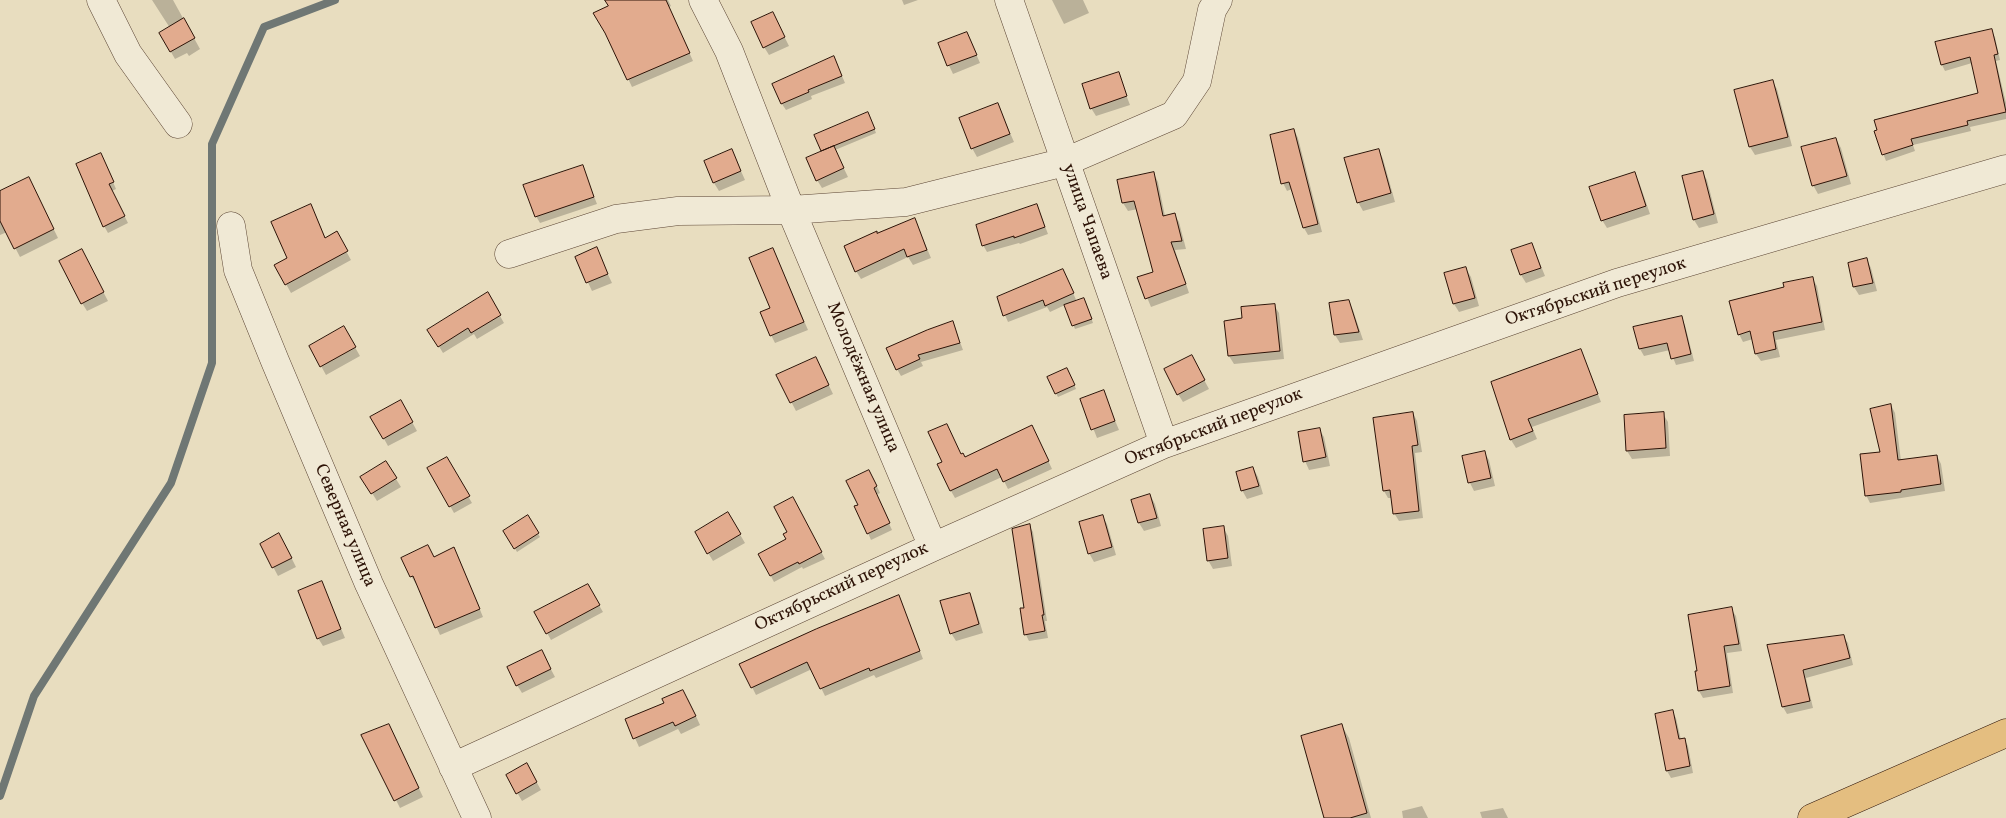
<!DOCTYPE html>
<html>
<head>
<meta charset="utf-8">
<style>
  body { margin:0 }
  canvas { display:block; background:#e8ddbf }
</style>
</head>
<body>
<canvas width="2006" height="818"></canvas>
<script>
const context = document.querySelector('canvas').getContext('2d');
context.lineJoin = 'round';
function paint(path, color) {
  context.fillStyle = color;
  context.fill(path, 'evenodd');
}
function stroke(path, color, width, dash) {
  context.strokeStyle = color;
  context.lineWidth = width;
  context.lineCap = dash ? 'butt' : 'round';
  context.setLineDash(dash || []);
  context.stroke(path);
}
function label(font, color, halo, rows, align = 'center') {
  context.font = font + ' Vollkorn,serif';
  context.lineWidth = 4;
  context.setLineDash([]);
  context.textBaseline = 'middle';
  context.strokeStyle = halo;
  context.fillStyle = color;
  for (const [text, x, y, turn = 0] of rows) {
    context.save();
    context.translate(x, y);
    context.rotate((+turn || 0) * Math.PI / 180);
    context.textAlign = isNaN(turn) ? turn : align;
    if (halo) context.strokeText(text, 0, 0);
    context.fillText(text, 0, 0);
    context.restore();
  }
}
paint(new Path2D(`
  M152 0H173L200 49 189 56 187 53 175 59 160 33 170 28Z
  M608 0H668L671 6 669 7 693 61 632 87 607 34 609 6Z
  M902 0H918L904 5Z
  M1052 0H1083L1089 13 1064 24Z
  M777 22 789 46 769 55 764 47Z
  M1991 31 1995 37 2000 60 1996 61 2006 103V119L1970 127 1971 131 1913 145 1915 151 1886 161 1875 132 1979 94 1972 63 1945 71 1942 65Z
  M967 33 980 63 953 74 939 44Z
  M834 57 845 83 811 96 812 99 786 110 782 104Z
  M1118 74 1130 105 1096 116 1091 108Z
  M1772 81 1777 89 1792 146 1755 155 1750 147 1736 90Z
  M998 105 1014 142 977 157 972 148Z
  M870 117 876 133 835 150 848 177 822 188 817 180 823 152 816 136Z
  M1294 130 1298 138 1322 232 1308 235 1304 228 1292 189 1287 191 1283 183Z
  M1836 139 1841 148 1851 184 1818 194 1813 185Z
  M1379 150 1383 159 1395 202 1363 211 1358 202Z
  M732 151 745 180 719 191 714 183Z
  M104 161 116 189 112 191 128 223 108 233 104 226Z
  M582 166 597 204 540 223 536 216Z
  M1702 172 1707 180 1718 223 1699 228 1694 220 1683 177Z
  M1154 174 1158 182 1165 216 1174 214 1179 222 1186 249 1175 250 1189 293 1151 307 1139 278 1154 273 1138 209 1128 211 1123 203Z
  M1634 174 1639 182 1650 214 1607 228 1602 220Z
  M33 187 58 238 20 257 7 232 0 235V193Z
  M1040 213 1048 234 1020 244 1019 243 987 252 983 245Z
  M315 214 326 239 336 233 351 260 291 293 276 266 289 259Z
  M915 220 931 258 913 265 908 257 861 279 856 271 877 234Z
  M1532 244 1545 276 1526 283 1521 275Z
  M596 249 612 283 592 291 576 257Z
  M773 249 808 330 775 343 771 335Z
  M86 259 108 301 87 311 82 303Z
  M1867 260 1871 268 1877 291 1859 295 1854 287 1849 264Z
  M1466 269 1471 277 1479 306 1459 312 1454 304Z
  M1063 270 1077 302 1086 303 1093 323 1075 329 1065 305 1050 312 1047 307 1008 322 1005 315Z
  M1812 278 1817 286 1825 330 1776 340 1780 357 1761 361 1756 354 1753 339 1743 342 1739 334 1786 288Z
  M487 293 504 323 477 339 474 334 443 353 429 330Z
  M1349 302 1353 310 1363 340 1340 343 1335 335Z
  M1274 305 1279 313 1284 359 1234 364 1229 356 1225 322 1244 319Z
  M1681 318 1685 325 1694 361 1676 365 1670 350 1644 356 1640 349 1635 328Z
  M953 323 963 350 921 362 923 366 901 376 897 369Z
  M344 328 360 356 326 375 310 346Z
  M1581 350 1601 402 1532 427 1537 439 1516 448 1511 440 1492 383Z
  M1196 365 1209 389 1183 402 1178 394Z
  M820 367 833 394 796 411 778 376Z
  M1069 373 1076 389 1058 397 1048 378Z
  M1103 392 1119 430 1097 438 1082 400Z
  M401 402 417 431 388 446 372 417Z
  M1891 405 1895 413 1901 461 1937 456 1941 464 1945 491 1870 503 1866 495 1882 453Z
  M1413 413 1417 421 1422 452 1415 453 1423 518 1399 521 1394 513 1392 498H1388L1384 491Z
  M1663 414 1668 422 1670 456 1632 459 1627 451Z
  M1319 429 1324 437 1330 466 1309 470 1305 461Z
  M1036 434 1052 469 1008 489 1002 477 955 498 951 491 961 455 965 458Z
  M1484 452 1489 460 1495 486 1474 491 1470 483 1463 457Z
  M446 458 472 503 454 513 429 468Z
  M386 463 401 487 377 501 362 477Z
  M1253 468 1258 477 1263 494 1247 499 1242 490Z
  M873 478 880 493 876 495 892 530 871 540 868 533 859 505Z
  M1150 495 1155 504 1161 526 1144 531 1139 523 1132 501Z
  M793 499 825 559 803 569 802 567 774 582 760 555 788 540Z
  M728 514 745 543 713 561 696 533Z
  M1102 516 1107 524 1116 555 1094 562 1089 553Z
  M528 517 540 537 517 552 505 531Z
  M1029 525 1033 532 1047 621H1045L1048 638 1029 641 1026 635Z
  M1223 527 1228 536 1232 566 1213 569 1208 560Z
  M284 543 296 567 278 576 261 544Z
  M458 556 483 617 440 635 417 583 416 584 411 576 434 558Z
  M322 583 345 638 323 646 318 638Z
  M587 585 603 612 551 640 536 613Z
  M969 594 974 603 983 633 956 641 951 633Z
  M899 596 923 659 876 678 874 675 825 696 812 669 756 695 752 687Z
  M1731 609 1736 616 1742 651 1727 653 1733 693 1703 698 1699 691Z
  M1843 636 1848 643 1853 665 1806 678 1813 708 1787 714 1783 707 1769 646Z
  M546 660 555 677 522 693 517 685Z
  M688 699 700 725 681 734 678 729 639 747 627 720Z
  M1672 711 1676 718 1681 740 1684 739 1688 746 1693 773 1671 778 1667 771Z
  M1342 726 1349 738 1371 818H1325Z
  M393 733 423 797 400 808 396 800Z
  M527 765 541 790 522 801 507 775Z
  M1422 806 1428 818H1403L1402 811Z
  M1503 808 1508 818H1482L1480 812Z`), '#0003');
stroke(new Path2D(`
  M0 796 34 696 171 483 212 363V144L264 27 335 0`), '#6f7774', 8);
const building = new Path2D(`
  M605 0H666L690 53 627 80 605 33 593 13 608 6Z
  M773 12 785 37 763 48 751 22Z
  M184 18 195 38 170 52 159 33Z
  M1992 29 1998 54 1994 55 2006 112 1967 121 1968 125 1911 139 1913 145 1882 155 1874 131 1877 130 1874 120 1978 93 1970 57 1941 65 1935 42Z
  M967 32 977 55 947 66 938 43Z
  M834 56 842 76 808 90 809 92 781 104 772 84Z
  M1119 72 1127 96 1090 109 1082 84Z
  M1773 80 1788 137 1749 147 1734 90Z
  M998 103 1010 134 971 149 959 118Z
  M868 112 875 129 821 151 814 135Z
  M1294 129 1318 224 1303 228 1289 182 1281 184 1270 135Z
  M1836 138 1847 176 1812 186 1801 147Z
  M834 146 844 168 816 181 806 158Z
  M732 149 741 171 713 183 704 161Z
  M1379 149 1391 193 1357 203 1344 158Z
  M101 153 114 182 109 184 125 216 103 227 76 164Z
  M583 165 594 197 535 217 523 185Z
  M1703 171 1714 214 1693 220 1682 176Z
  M1154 172 1163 216 1175 213 1182 241 1171 242 1186 284 1145 299 1137 277 1153 272 1134 201 1122 203 1117 180Z
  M1635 172 1646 206 1601 221 1589 187Z
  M29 177 54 229 14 249 0 221V191Z
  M311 204 325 238 337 231 348 251 285 285 274 265 287 258 271 222Z
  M1037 204 1045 227 1014 238V236L982 246 976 225Z
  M915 218 927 250 907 257 904 249 855 272 844 246 877 231V233Z
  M1532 243 1541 268 1520 275 1511 250Z
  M597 247 608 274 586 283 575 257Z
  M773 248 804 322 770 336 760 312 770 308 749 258Z
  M82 249 104 292 81 304 59 261Z
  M1867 258 1873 283 1853 287 1848 263Z
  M1466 267 1475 298 1453 304 1444 273Z
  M1063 269 1074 293 1045 306 1043 300 1003 316 997 297Z
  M1813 277 1822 322 1773 332 1776 349 1755 354 1750 331 1738 335 1729 301 1784 287 1783 283Z
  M488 292 501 315 471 333 468 328 438 347 427 330Z
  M1084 298 1092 319 1072 326 1064 305Z
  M1349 300 1359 332 1334 335 1329 303Z
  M1275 304 1280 351 1228 356 1224 321 1242 318 1241 307Z
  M1682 316 1691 354 1671 359 1667 343 1639 349 1633 327Z
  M953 321 960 343 918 355 920 359 896 370 886 348 927 330Z
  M344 326 356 347 320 367 309 346Z
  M1581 349 1598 394 1528 419 1533 431 1510 440 1491 382Z
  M1192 355 1205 380 1177 395 1164 369Z
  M816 357 829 385 790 403 776 375Z
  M1067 368 1075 385 1055 394 1047 377Z
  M1104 390 1115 421 1091 430 1080 399Z
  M401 400 413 422 383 439 370 417Z
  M1891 404 1898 460 1937 455 1941 484 1901 490V492L1865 496 1860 454 1880 452 1870 409Z
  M1413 412 1418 445 1412 446 1419 511 1393 514 1390 490 1383 491 1373 418Z
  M1664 412 1666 448 1626 451 1624 415Z
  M947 424 961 454 963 453 965 457 1032 425 1049 461 1003 482 997 469 950 491 937 464 942 462 928 432Z
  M1320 428 1326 457 1303 462 1298 432Z
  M1485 451 1491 478 1468 483 1462 456Z
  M447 457 470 496 449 507 427 468Z
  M386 461 397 478 371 494 360 477Z
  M1253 467 1259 486 1241 491 1236 472Z
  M869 470 877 486 874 488 890 523 867 534 854 506 858 505 846 481Z
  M1150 494 1157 518 1138 523 1131 500Z
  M793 497 822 552 799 564 798 562 770 576 758 554 786 539 783 534 787 532 774 507Z
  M728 512 741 534 707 554 695 532Z
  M528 515 539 533 514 549 503 531Z
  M1103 515 1112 547 1088 554 1079 522Z
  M1030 524 1044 615H1042L1045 631 1024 635 1020 608H1024L1012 529Z
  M1224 526 1228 558 1207 561 1203 529Z
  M279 533 292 558 272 568 260 544Z
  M428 545 434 557 454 547 480 609 435 628 413 576 410 577 401 558Z
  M322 581 341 629 317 639 298 591Z
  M588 584 600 605 546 634 534 612Z
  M970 593 979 624 950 634 940 601Z
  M899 595 920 651 870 671 869 668 820 689 807 662 751 688 739 664 816 629Z
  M1732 607 1739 644 1724 646 1730 686 1698 691 1695 671H1697L1688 615Z
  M1844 635 1850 658 1803 670 1810 701 1782 707 1767 645Z
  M542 650 551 669 516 686 507 667Z
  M683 690 696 716 675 726 673 722 633 739 625 719 664 703 662 699Z
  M1673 710 1679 739 1685 738 1690 766 1666 771 1655 714Z
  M389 724 419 788 394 801 361 735Z
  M1342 724 1367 813 1350 818H1324L1301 736Z
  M527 763 537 782 516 794 506 775Z`);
paint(building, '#e2ab8e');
stroke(building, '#2d1307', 1);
const minor = new Path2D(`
  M101 0 128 54 178 124
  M703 0 729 51 791 210 933 547
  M1009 0 1164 444
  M231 226 238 270 275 361 369 584 477 818
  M509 254 616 219 678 211 791 210 906 202 1065 162 1174 115 1197 81 1212 10 1218 0
  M453 767 933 547 1164 444 1617 283 2006 169`);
const major = new Path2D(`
  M1812 818 2006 733`);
stroke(minor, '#5c4635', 29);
stroke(major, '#2d1307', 29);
stroke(minor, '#f0e9d5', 28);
stroke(major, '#e4be80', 28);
label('18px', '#2d1307', '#f0e9d5', [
  ["улица Чапаева",1086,222,71],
  ["Октябрьский переулок",1596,293,-18],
  ["Молодёжная улица",862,378,67],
  ["Октябрьский переулок",1214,428,-21],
  ["Северная улица",344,526,67],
  ["Октябрьский переулок",842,588,-25]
]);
</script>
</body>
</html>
